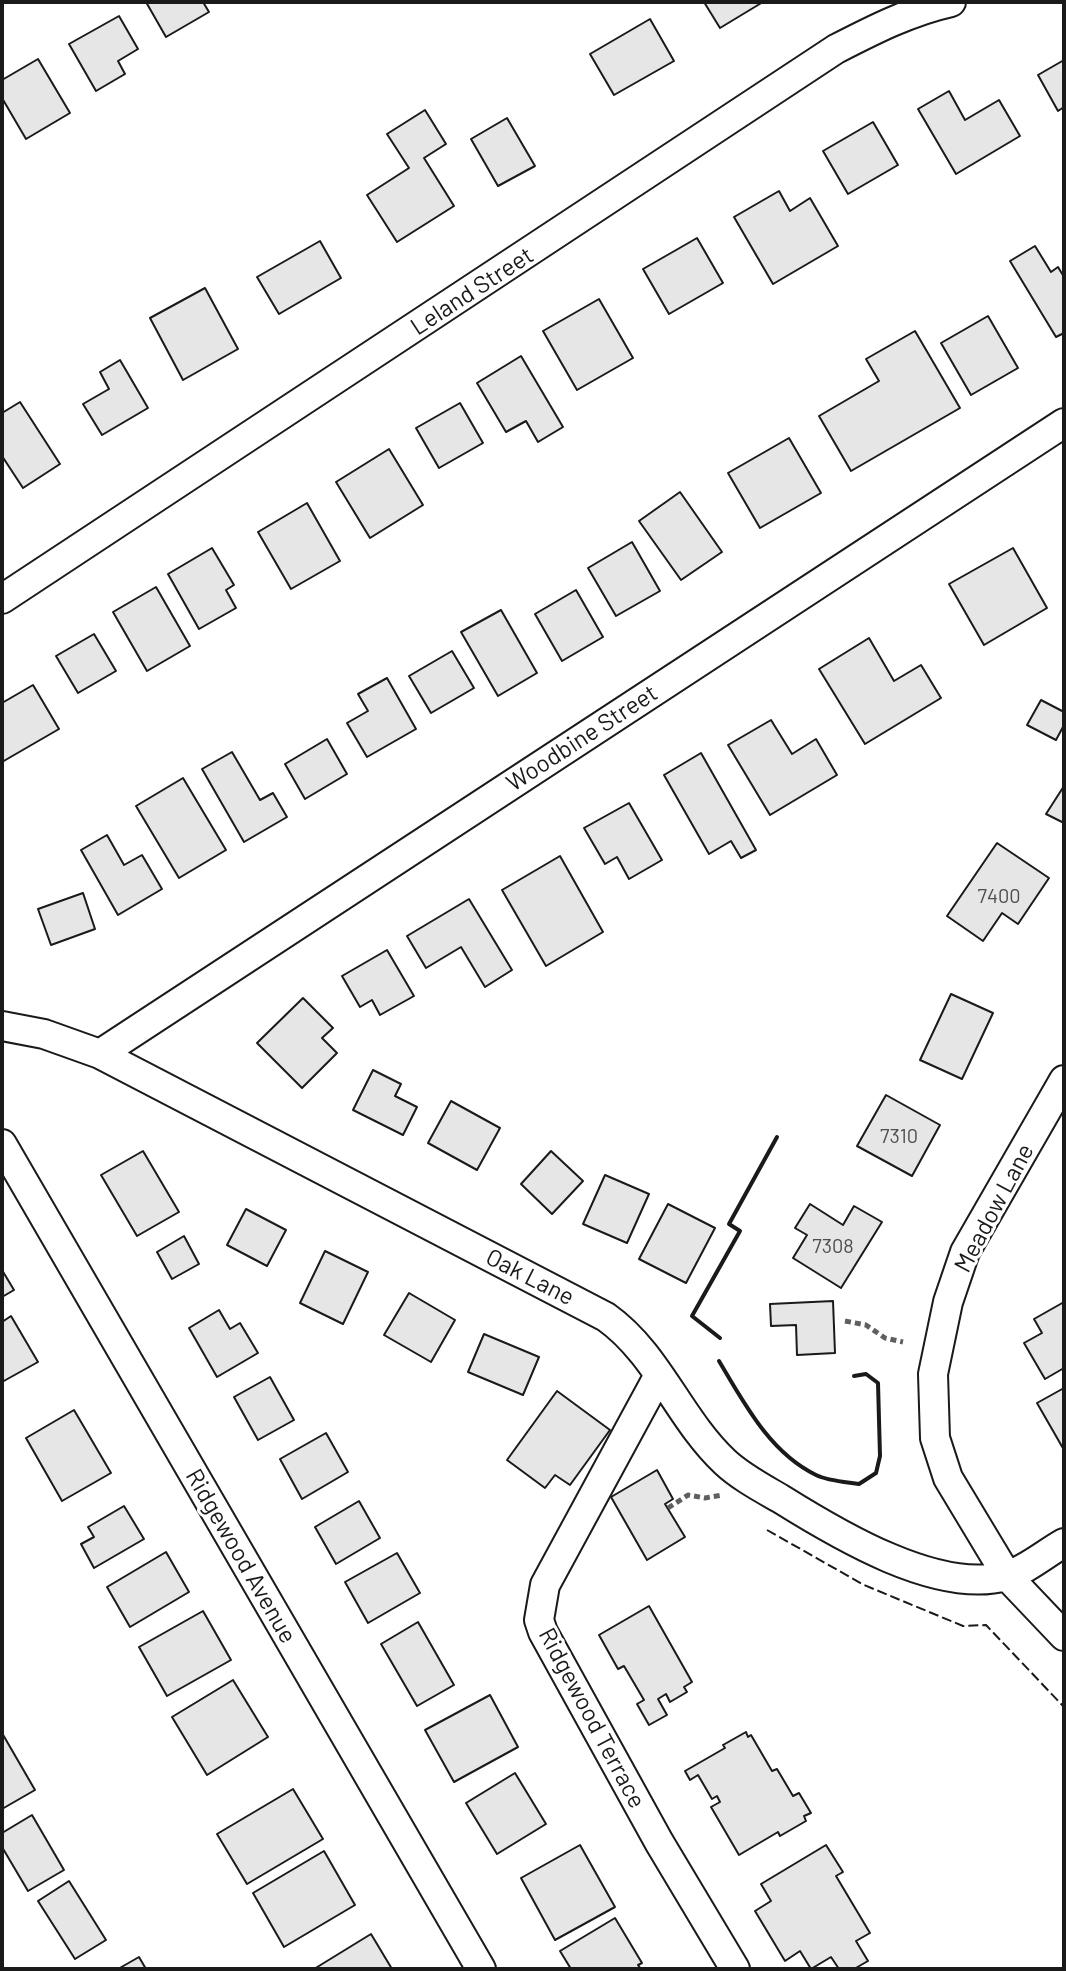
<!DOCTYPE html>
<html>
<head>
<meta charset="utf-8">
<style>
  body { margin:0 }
  #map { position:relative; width:1066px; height:1971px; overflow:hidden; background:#fff; font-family:Barlow,sans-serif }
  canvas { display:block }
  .frame { position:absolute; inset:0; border:4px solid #1a1a1a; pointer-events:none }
</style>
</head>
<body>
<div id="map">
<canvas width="1066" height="1971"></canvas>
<div class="frame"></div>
</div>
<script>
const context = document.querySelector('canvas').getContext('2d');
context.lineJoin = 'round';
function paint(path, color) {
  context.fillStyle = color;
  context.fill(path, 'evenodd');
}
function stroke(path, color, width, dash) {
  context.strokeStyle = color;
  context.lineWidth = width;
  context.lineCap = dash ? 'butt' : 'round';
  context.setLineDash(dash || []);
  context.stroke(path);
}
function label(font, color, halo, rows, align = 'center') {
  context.font = font + ' Barlow,sans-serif';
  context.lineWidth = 6;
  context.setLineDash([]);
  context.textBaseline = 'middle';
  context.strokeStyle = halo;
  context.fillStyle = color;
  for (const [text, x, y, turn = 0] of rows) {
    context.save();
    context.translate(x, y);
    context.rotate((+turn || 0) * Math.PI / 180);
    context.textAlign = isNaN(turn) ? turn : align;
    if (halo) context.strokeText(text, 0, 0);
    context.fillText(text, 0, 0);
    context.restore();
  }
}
const building = new Path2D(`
  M146 2H203L209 12 166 37Z
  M704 2H763L720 28Z
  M119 16 138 49 118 61 125 74 96 91 69 44Z
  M650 19 674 61 614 95 590 54Z
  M38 59 70 113 26 139 2 98V80Z
  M1064 60V107L1058 111 1038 75Z
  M949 91 965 120 999 100 1020 136 956 174 918 109Z
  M425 110 446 144 424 158 454 206 397 242 367 195 409 168 387 134Z
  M507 118 535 166 498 186 471 139Z
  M873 122 898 165 848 194 823 151Z
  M779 191 790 211 810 198 838 246 773 284 734 217Z
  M697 238 723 283 669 314 643 269Z
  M320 241 341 278 279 314 257 277Z
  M1035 246 1051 272 1058 267 1064 277V333L1056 337 1010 261Z
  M205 288 238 349 183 380 150 318Z
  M599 299 633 358 577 390 543 331Z
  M988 316 1018 368 971 395 941 343Z
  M915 331 960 408 851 471 819 416 879 381 866 359Z
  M521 356 563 427 538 442 526 421 506 432 477 383Z
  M120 360 148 408 102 435 83 404 109 389 100 372Z
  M20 402 60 464 23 488 2 456V413Z
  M460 403 483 443 439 468 416 428Z
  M789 438 821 493 760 528 728 473Z
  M389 449 423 505 370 538 336 482Z
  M680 492 722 552 681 580 639 521Z
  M307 503 340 561 291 589 258 532Z
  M632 542 660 591 616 616 588 568Z
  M212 548 234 585 226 590 236 608 199 629 168 574Z
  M1013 548 1047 608 984 645 949 584Z
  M156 587 190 646 147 671 113 612Z
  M576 590 603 637 562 661 535 614Z
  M501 610 537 673 498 696 461 632Z
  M94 634 116 671 78 693 56 656Z
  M869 638 894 681 921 665 941 698 865 744 819 669Z
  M452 651 474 688 431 713 409 676Z
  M387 678 416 729 367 757 347 723 368 711 358 694Z
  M33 685 59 729 2 762V703Z
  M1041 700 1064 712V725L1056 740 1027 725Z
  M771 720 792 754 816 739 837 775 770 815 728 745Z
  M327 739 347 774 305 799 285 764Z
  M232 752 260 800 273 793 287 817 244 842 202 769Z
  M701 753 756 850 741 858 731 841 709 854 664 775Z
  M183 778 226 850 179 878 136 806Z
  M1064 786V823L1046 814Z
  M629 803 662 860 629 879 617 857 605 864 584 828Z
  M107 835 124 865 142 855 162 889 118 915 81 850Z
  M997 843 1049 878 1018 924 1002 913 983 941 947 916Z
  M560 856 603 932 546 966 502 890Z
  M83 893 95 929 51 945 38 909Z
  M469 899 512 970 485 987 461 947 426 968 407 936Z
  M387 950 414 996 380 1015 372 1000 360 1007 342 976Z
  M951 994 993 1013 962 1079 920 1060Z
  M303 998 333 1028 322 1038 337 1053 302 1088 257 1043Z
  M373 1070 401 1084 395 1096 417 1107 403 1135 353 1110Z
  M886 1095 940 1125 912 1176 857 1146Z
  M451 1101 500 1128 477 1170 428 1143Z
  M143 1151 179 1212 137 1236 101 1175Z
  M551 1151 583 1181 552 1214 521 1184Z
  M605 1175 649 1194 627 1243 583 1224Z
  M668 1204 715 1228 686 1283 639 1259Z
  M810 1204 843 1225 854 1206 882 1222 841 1288 793 1258 807 1235 795 1228Z
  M246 1209 286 1230 267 1266 227 1245Z
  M184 1236 199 1264 172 1279 157 1252Z
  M325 1251 368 1272 343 1324 300 1303Z
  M2 1270 14 1290 2 1297Z
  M409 1293 455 1320 431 1362 384 1335Z
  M833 1301 835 1353 797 1355 796 1325 771 1326 770 1304Z
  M1064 1302V1368L1045 1379 1024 1343 1042 1333 1034 1319Z
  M219 1310 230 1329 240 1323 258 1353 217 1377 189 1328Z
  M11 1316 38 1362 2 1382V1322Z
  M484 1334 539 1357 523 1395 468 1372Z
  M270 1377 294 1420 258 1440 234 1397Z
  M1064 1388V1450L1037 1403Z
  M557 1391 610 1430 570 1485 555 1475 545 1488 507 1460Z
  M74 1410 111 1473 62 1501 26 1438Z
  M326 1433 348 1472 302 1499 280 1459Z
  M657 1470 673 1499 665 1504 685 1537 647 1560 611 1497Z
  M359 1501 380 1538 336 1564 315 1527Z
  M124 1506 144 1539 94 1568 81 1544 94 1537 88 1527Z
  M166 1552 189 1592 130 1627 107 1587Z
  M397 1553 420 1593 368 1623 345 1582Z
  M649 1606 692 1682 684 1687 687 1692 670 1702 666 1694 658 1699 667 1715 649 1725 637 1704 644 1700 624 1666 618 1669 599 1635Z
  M203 1611 231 1660 167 1696 139 1647Z
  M418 1622 454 1685 417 1706 381 1644Z
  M233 1680 268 1737 207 1775 172 1717Z
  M490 1695 518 1747 454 1782 425 1730Z
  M746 1732 748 1737 751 1735 772 1771 777 1769 793 1796 799 1793 811 1813 804 1816 806 1821 780 1836 778 1832 739 1855 711 1807 720 1802 717 1796 712 1799 698 1775 690 1780 685 1771 725 1748 723 1745Z
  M2 1733 35 1790 2 1809Z
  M515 1773 546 1824 497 1854 466 1803Z
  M293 1789 323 1839 247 1884 217 1834Z
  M32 1815 64 1870 28 1891 2 1847V1833Z
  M580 1845 615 1907 555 1940 521 1878Z
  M826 1845 843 1872 836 1876 870 1933 856 1941 868 1961 854 1969H839L831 1957 811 1969 800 1951 785 1961 755 1911 771 1901 761 1884Z
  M324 1851 355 1905 284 1947 253 1893Z
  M69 1881 106 1940 75 1959 38 1901Z
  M615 1918 642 1963 638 1965 641 1969H571L560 1951Z
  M371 1934 392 1969H314Z
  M139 1957 146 1969H118Z`);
paint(building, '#e6e6e6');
stroke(building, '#1a1a1a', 2);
const minor = new Path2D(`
  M2 599 836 49C873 30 910 11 951 2
  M2 1026 44 1034 100 1054 606 1317C658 1354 679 1419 725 1462 741 1477 762 1488 781 1499 837 1534 938 1595 1006 1576 1025 1571 1046 1553 1064 1543
  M100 1054 1064 423
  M1064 1080 965 1252 948 1302 933 1374 935 1438 948 1478 1007 1576 1064 1636
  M2 1144 481 1969
  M659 1375 545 1585 539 1620 543 1632 659 1842 735 1969`);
stroke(minor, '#1a1a1a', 32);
stroke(new Path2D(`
  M845 1321 866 1325 885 1338 903 1342
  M668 1508 688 1495 705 1498 722 1495`), '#5f5f5f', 5, [6, 4]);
stroke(minor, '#fff', 28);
stroke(new Path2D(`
  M767 1530 864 1585 963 1626 986 1625 1064 1707`), '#1a1a1a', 2, [10, 4]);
stroke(new Path2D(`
  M720 1338 692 1316 740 1231 729 1224 777 1137
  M719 1361C744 1403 770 1453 816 1475 828 1481 846 1482 859 1484L876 1473 880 1456 878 1383 866 1374 854 1376`), '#1a1a1a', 4);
label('20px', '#4d4d4d', null, [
  ["7400",999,896],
  ["7310",899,1136],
  ["7308",833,1246]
]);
label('24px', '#1a1a1a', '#fff', [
  ["Leland Street",472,291,-33],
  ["Woodbine Street",582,738,-33],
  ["Meadow Lane",994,1208,-62],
  ["Oak Lane",530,1277,27],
  ["Ridgewood Avenue",241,1556,60],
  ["Ridgewood Terrace",592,1718,62]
]);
</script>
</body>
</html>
